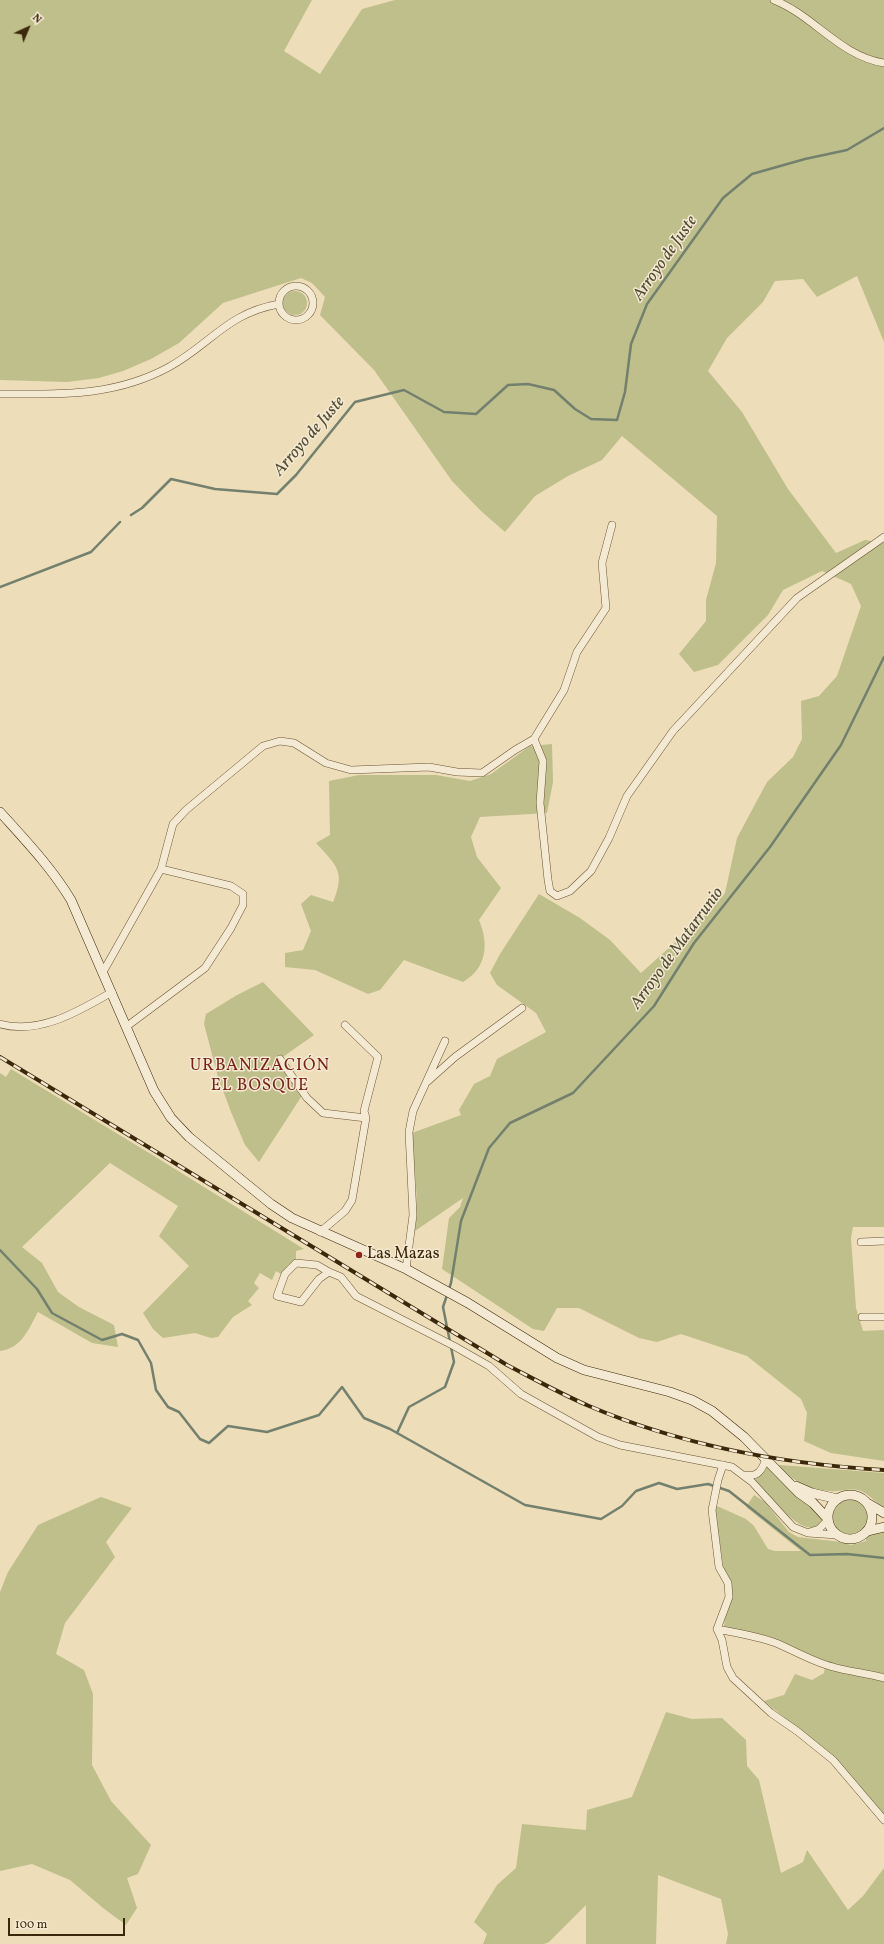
<!DOCTYPE html>
<html>
<head>
<meta charset="utf-8">
<style>
  body { margin:0 }
  #map { position:relative; width:884px; height:1944px; overflow:hidden; background:#eeddb9; font-family:Vollkorn,serif }
  canvas { display:block }
  .north { position:absolute; left:8px; top:8px; width:40px; height:40px; -webkit-text-stroke:3px #f4e9d2; paint-order:stroke; rotate:44deg; font-size:11px; font-weight:700; line-height:16px; text-align:center; color:#3b2709 }
  .north::after { content:''; display:block; margin:auto; width:14px; height:18px; background:#3b2709; clip-path:polygon(50% 0,100% 100%,50% 72%,0 100%) }
  .scale { position:absolute; left:8px; top:1918px; width:117px; height:18px; box-sizing:border-box; border:2px solid #3b2709; border-top:0; padding-left:5px; font-size:12px; line-height:14px; white-space:nowrap; color:#3b2709; -webkit-text-stroke:3px #f4e9d2; paint-order:stroke }
</style>
</head>
<body>
<div id="map">
<canvas width="884" height="1944"></canvas>
<div class="north">N</div>
<div class="scale">100 m</div>
</div>
<script>
const context = document.querySelector('canvas').getContext('2d');
context.lineJoin = 'round';
function paint(path, color) {
  context.fillStyle = color;
  context.fill(path, 'evenodd');
}
function stroke(path, color, width, dash) {
  context.strokeStyle = color;
  context.lineWidth = width;
  context.lineCap = dash ? 'butt' : 'round';
  context.setLineDash(dash || []);
  context.stroke(path);
}
function label(font, color, halo, rows, align = 'center') {
  context.font = font + ' Vollkorn,serif';
  context.lineWidth = 3;
  context.setLineDash([]);
  context.textBaseline = 'middle';
  context.strokeStyle = halo;
  context.fillStyle = color;
  for (const [text, x, y, turn = 0] of rows) {
    context.save();
    context.translate(x, y);
    context.rotate((+turn || 0) * Math.PI / 180);
    context.textAlign = isNaN(turn) ? turn : align;
    if (halo) context.strokeText(text, 0, 0);
    context.fillText(text, 0, 0);
    context.restore();
  }
}
paint(new Path2D(`
  M0 0H312L284 51 320 74 362 9 395 0H884V342L857 276 817 297 803 279 775 281 763 302 727 338 708 371 742 412 788 489 836 553 865 540 884 543V1227H853L851 1238 856 1308 863 1331 884 1330V1461L831 1453 804 1441 807 1413 801 1399 747 1356 681 1334 657 1342 639 1338 579 1308H557L544 1331 533 1329 442 1269 449 1218 460 1207 463 1198 415 1231C420 1198 413 1166 412 1133L461 1115 459 1110 474 1084 490 1076 497 1059 546 1032 536 1013 497 985 490 973 500 954 539 894 580 918 610 940 641 973 710 911 725 893 737 838 767 782 793 757 802 739 801 701 819 696 837 676 861 606 851 584 822 571 783 590 768 615 718 665 694 672 679 654 706 621V600L716 563 717 516 622 436 602 460 568 476 535 496 505 532 481 511 452 481 374 370 320 315 325 297 312 283 301 278 223 303 179 343 151 359 123 371 99 378 67 382 0 380Z
  M283 303a12 12 0 1 1 24 0a12 12 0 1 1-24 0Z
  M552 744 553 782 547 813 480 817 471 837 477 857 501 888 479 920C489 944 487 968 463 982L404 960 380 990 368 994 315 970 285 967V953L303 950 311 931 301 904 311 895 333 902C346 871 336 865 316 843L330 835 329 781 359 775H436L470 781 491 774 530 746Z
  M263 982 314 1035 280 1059 303 1094 259 1162 245 1145 231 1112 218 1077 204 1024 206 1014 237 995Z
  M11 1069 154 1156 304 1249 296 1251V1260L288 1265 281 1274 276 1271 272 1280 260 1273 254 1283 259 1288 248 1301 252 1305 233 1317 218 1337 211 1338 195 1333 163 1338 153 1329 143 1313 189 1266 159 1236 178 1206 110 1163 22 1247 42 1263 58 1292 79 1307 114 1325 118 1347 92 1343 38 1312C28 1330 22 1348 0 1351V1073L6 1077Z
  M780 1465 884 1473V1508C876 1503 870 1495 861 1491 851 1487 840 1492 830 1491 810 1490 791 1480 777 1466Z
  M767 1467 819 1515 822 1521C806 1547 767 1491 755 1480L763 1474Z
  M754 1495 765 1502 789 1532 798 1537 841 1542 851 1545 866 1541V1535L884 1530V1674L831 1664 771 1637 755 1633 727 1629 724 1627 725 1614 729 1605 715 1512 717 1506 746 1519 754 1526 768 1549 775 1551H801L746 1507Z
  M101 1497 132 1508 106 1542 115 1557 65 1623 56 1654 84 1670 93 1694 92 1765 111 1801 151 1845 138 1874 127 1878 137 1908 126 1925 103 1908 70 1880 32 1864 0 1871V1592L8 1572 38 1525Z
  M833 1517a17 17 0 1 1 34 0a17 17 0 1 1-34 0Z
  M825 1666 884 1681V1815L835 1759 764 1701 784 1695 795 1674 812 1680 824 1673Z
  M666 1712 692 1719 722 1718 746 1740 747 1766 759 1780 781 1873 803 1862 807 1850 848 1910 863 1896 884 1868V1944H726L728 1934 721 1899 658 1875 656 1944H586V1905L549 1942 544 1944H483L487 1934 474 1922 497 1885 516 1868 522 1824 586 1830 587 1810 632 1797Z`), '#bebf8b');
stroke(new Path2D(`
  M131 515 142 508 171 479 215 489 277 494 296 475 355 402 404 390 444 412 476 414 508 385 528 384 554 390 575 409 591 419 617 420 625 392 631 344 647 304 723 198 752 174 805 159 847 150 884 128
  M0 587 91 552 120 522
  M0 1250 37 1289 52 1313 102 1340 122 1334 138 1340 151 1363 156 1390 168 1407 179 1412 200 1439 209 1443 228 1426 267 1432 319 1415 342 1387 364 1418 390 1429 525 1505 601 1519 622 1506 636 1491 659 1483 677 1489 708 1484 729 1491 810 1555 847 1554 884 1558
  M397 1433 409 1407 445 1387 454 1362 443 1307 451 1283 461 1221 489 1148 510 1123 573 1093 654 1006 694 943 770 847 841 745 884 657`), '#73806e', 2.5);
const street = new Path2D(`
  M774 0C814 16 840 56 884 63
  M279 303a17 17 0 1 1 34 0a17 17 0 1 1-34 0Z
  M0 394C60 394 114 397 169 367 211 344 227 313 279 304
  M534 739 543 761 540 803 548 880 550 891 557 896 570 891 591 871 609 838 627 796 673 731 797 598 884 537
  M103 972 161 869 173 824 186 810 263 746 280 741 294 743 326 763 351 770 429 767 457 772 482 773 515 750 534 739 564 690 577 652 606 608 602 563 612 525
  M0 1024C40 1035 79 1011 112 992
  M126 1027 205 968 231 928 243 905V894L231 886 161 869
  M280 1059 307 1098 323 1113 366 1118
  M427 1082 455 1057 522 1008
  M320 1232 345 1211 352 1200 366 1118 364 1111 378 1057 345 1025
  M861 1242 884 1241
  M406 1269 413 1215 409 1132 413 1111 445 1041
  M329 1272 317 1265 296 1263 285 1274 277 1296 301 1302 319 1279 329 1272 341 1277 356 1296 454 1346 489 1366 521 1394 598 1437 620 1445 732 1467 752 1482 793 1527 808 1533 837 1535
  M862 1317H884
  M744 1475C758 1478 762 1470 766 1459
  M810 1532 819 1529 827 1521
  M717 1629 722 1640 727 1667 733 1678 771 1713 797 1731 833 1760 884 1820
  M717 1629C737 1633 757 1636 776 1643 795 1651 813 1662 833 1667 850 1672 867 1673 884 1678
  M717 1629 729 1597 728 1583 719 1567 712 1510 718 1480 723 1465`);
const secondary = new Path2D(`
  M0 812C26 841 51 867 71 900L154 1091 171 1118 189 1137 271 1204 292 1218 406 1269 468 1303 557 1358 584 1370 670 1392 692 1400 712 1411 744 1437 799 1493 813 1503 827 1518
  M796 1486 812 1493 838 1499
  M828 1517a22 22 0 1 1 44 0a22 22 0 1 1-44 0Z
  M869 1504 884 1513
  M868 1531 884 1527`);
stroke(street, '#685435', 8);
stroke(secondary, '#3b2709', 10);
stroke(street, '#f4e9d2', 7);
stroke(secondary, '#f4e9d2', 9);
const rail = new Path2D(`
  M0 1057 507 1365C534 1379 561 1394 589 1406 683 1446 782 1464 884 1470`);
stroke(rail, '#3b2709', 4);
stroke(rail, '#f4e9d2', 2.5, [8]);
for (const [x, y, r, color] of [
  [359,1255,4,"#8f2418"]
]) {
  const dot = new Path2D();
  dot.arc(x, y, r, 0, 2 * Math.PI);
  context.fillStyle = color;
  context.fill(dot);
  stroke(dot, '#f4e9d2', 1.5);
}
label('16px', '#3b2709', '#f4e9d2', [
  ["Las Mazas",367,1255]
], 'left');
label('italic 17px', '#524c33', '#f4e9d2', [
  ["Arroyo de Juste",666,259,-55],
  ["Arroyo de Juste",310,437,-49],
  ["Arroyo de Matarrunio",678,949,-54]
]);
context.letterSpacing = '1px';
label('17px', '#7a1f14', '#f4e9d2', [
  ["URBANIZACIÓN",260,1067],
  ["EL BOSQUE",260,1087]
]);
context.letterSpacing = '0px';
</script>
</body>
</html>
